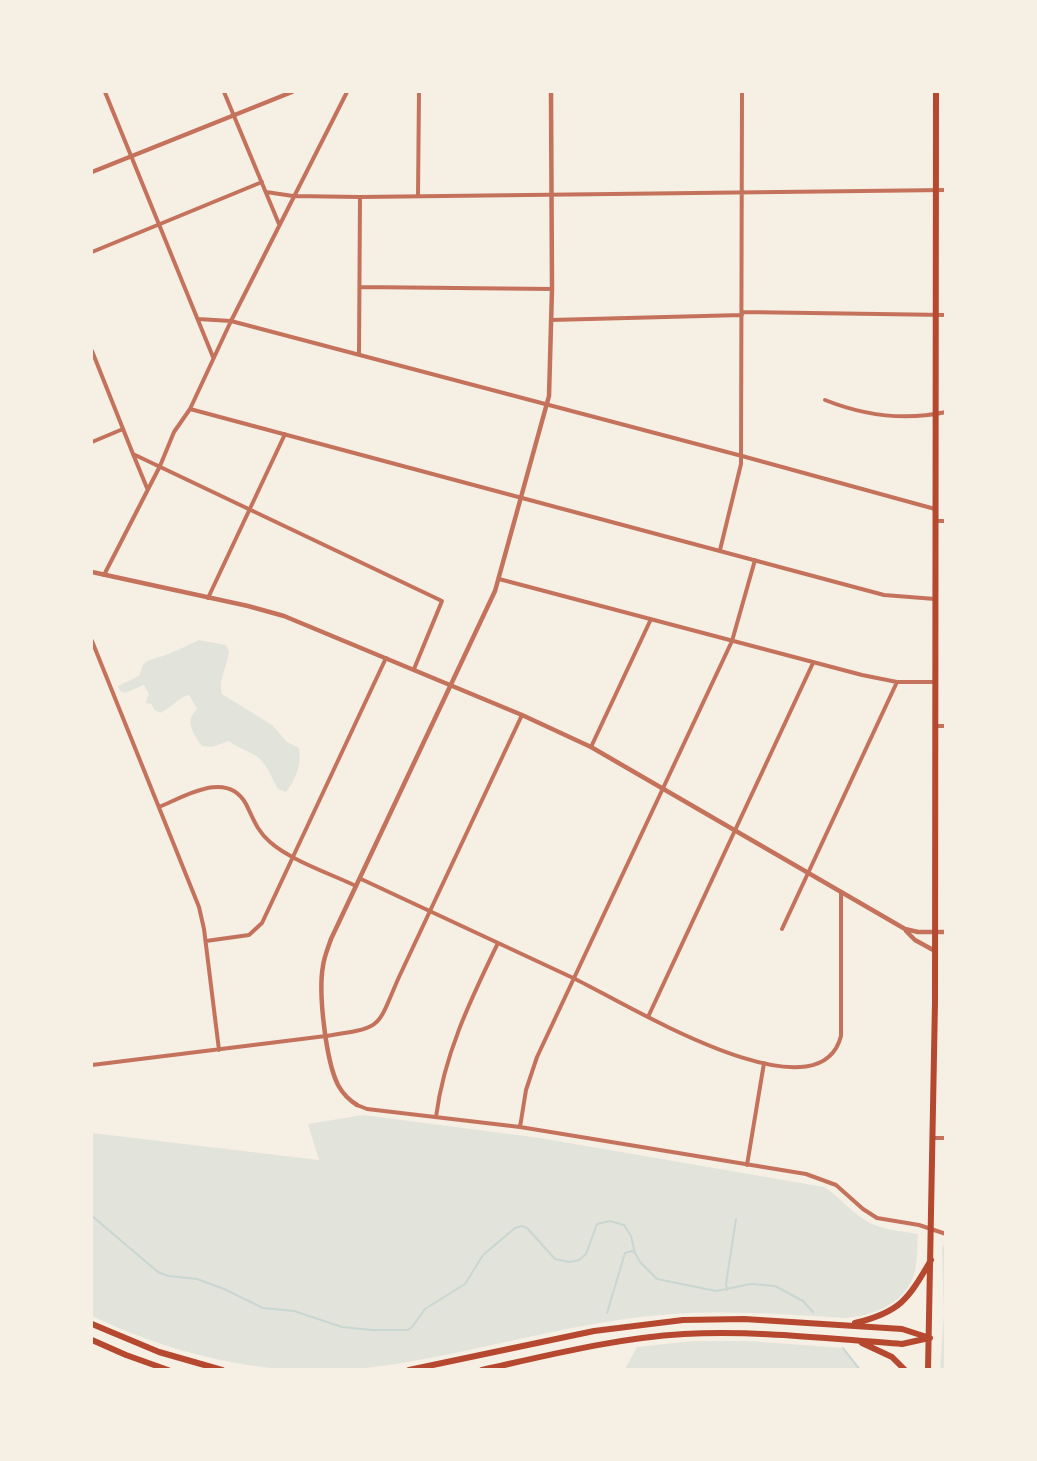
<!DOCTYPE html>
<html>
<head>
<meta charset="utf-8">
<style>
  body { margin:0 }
  #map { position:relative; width:1037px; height:1461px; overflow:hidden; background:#f6efe4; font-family:"IBM Plex Sans",sans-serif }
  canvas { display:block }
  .frame { position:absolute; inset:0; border:93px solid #f6efe4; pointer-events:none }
</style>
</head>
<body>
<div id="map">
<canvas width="1037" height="1461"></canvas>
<div class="frame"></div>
</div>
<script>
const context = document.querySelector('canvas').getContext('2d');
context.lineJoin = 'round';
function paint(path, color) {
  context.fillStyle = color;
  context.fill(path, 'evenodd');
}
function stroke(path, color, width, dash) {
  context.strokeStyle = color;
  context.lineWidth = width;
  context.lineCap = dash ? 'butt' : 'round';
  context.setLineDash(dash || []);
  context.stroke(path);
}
paint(new Path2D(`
  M199 640 226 645 229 651C228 666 218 678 222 694L272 725 287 742 299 748C302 763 296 780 286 792L278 789C272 779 268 767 260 759 251 751 238 749 229 741L212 747 202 746C197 740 188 726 191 718 192 714 195 712 197 709L189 695C180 696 170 709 160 713L155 710 151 704 145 703 149 694 144 685 125 693 120 691 118 686 139 676 143 665 147 661 169 654Z
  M363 1115 540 1138 824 1187C840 1197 853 1214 868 1222 883 1230 902 1231 918 1234 917 1249 918 1266 912 1280 901 1305 871 1316 846 1318 774 1314 704 1308 633 1318 546 1329 461 1356 374 1367 278 1380 178 1357 92 1316V1133L319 1160 308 1124Z
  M945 1241 946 1369 940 1370 944 1313 942 1249Z
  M694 1341H748L843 1348 861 1369H625L637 1347Z`), '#e2e4dc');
stroke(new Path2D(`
  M92 1216 158 1272 168 1276 197 1279 224 1289 263 1308 294 1311 342 1327 372 1330H408L412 1327 425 1309 465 1284 483 1255 515 1228 522 1226 527 1228 555 1259 570 1262 579 1260 586 1254 597 1224 610 1221 624 1225 631 1236 635 1253 640 1262 657 1279 716 1291 751 1284 775 1286 803 1301 813 1312
  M727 1290 726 1284 736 1219
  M607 1313 625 1253 632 1251 635 1253
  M843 1348 860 1370`), '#c9d6d2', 2);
stroke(new Path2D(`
  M105 92 213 357
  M224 92 279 224
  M266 192 293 196 360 197 946 190
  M418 196 419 92
  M92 252 262 182
  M360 287 552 289
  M742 312 946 315
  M198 319 231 321 742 456 935 509
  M551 320 742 315
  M92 351 133 454 442 601 414 669
  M359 354 360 197
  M825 400C865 416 904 421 946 412
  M190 409 884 595 935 599
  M92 442 123 429
  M133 454 147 488
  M936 521H946
  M720 550 741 464 742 92
  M104 575 160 466 174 432 190 409 231 321 347 92
  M499 579 862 675 897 682H935
  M208 598 285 434
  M92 641 199 907 204 929 219 1050
  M936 726H946
  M591 747 651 619
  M159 807C184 797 227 769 246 804 253 818 257 831 270 842 290 860 331 874 356 886
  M361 879C431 912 501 944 571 977 617 998 818 1125 841 1036V892
  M782 929 897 682
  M206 941 249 935 262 923 386 658
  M648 1017 813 663
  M92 1065 326 1036C385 1027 376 1029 399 977L522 715
  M357 1105 367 1109 520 1127 806 1174 836 1185 863 1209 877 1218 919 1225 946 1234
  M436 1117C444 1054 471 999 498 943
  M520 1127 526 1090 537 1057 732 641 755 560
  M934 1138H946
  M747 1165 764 1063`), '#c5725c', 4);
stroke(new Path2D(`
  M92 172 292 92
  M92 572 248 606 284 616 522 715 591 747 905 929 918 932H946
  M906 931 915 940 935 951
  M357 1105C349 1100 343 1094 338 1085 326 1061 318 993 323 966 324 957 328 948 331 939L495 591 549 396 552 289 551 92`), '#c5725c', 4.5);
stroke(new Path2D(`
  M855 1323C901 1312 908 1299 931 1260
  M92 1324 159 1352 222 1370
  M92 1340 126 1355 168 1370
  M862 1343 892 1357 905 1370
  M409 1370 594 1331 683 1320 744 1319 902 1329 930 1338
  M482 1370C549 1355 616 1338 684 1334 757 1330 830 1339 902 1344L929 1338
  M928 1370 935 1002 936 92`), '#b5482f', 6);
</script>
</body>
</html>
